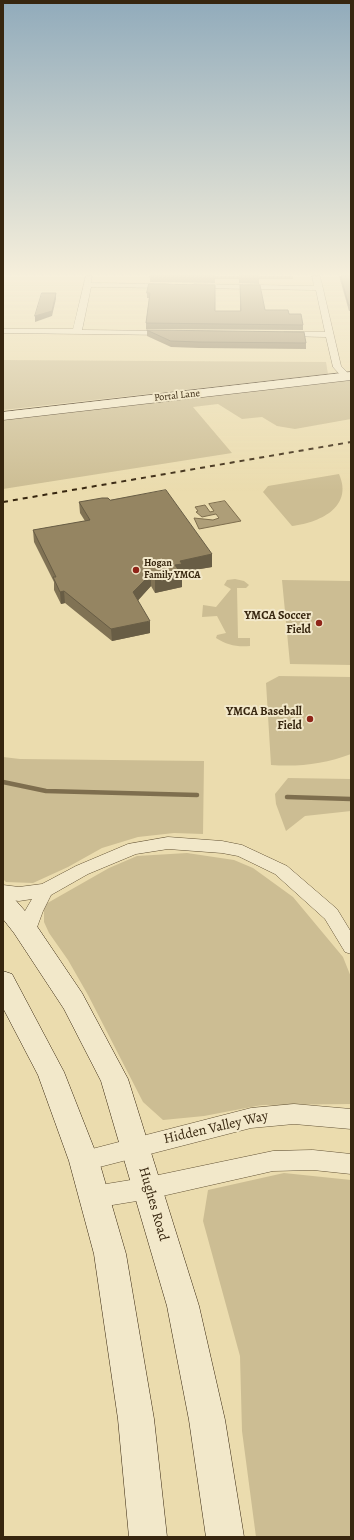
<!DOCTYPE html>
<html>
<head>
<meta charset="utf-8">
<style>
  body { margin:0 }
  #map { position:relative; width:354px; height:1540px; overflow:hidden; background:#ebdcae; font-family:Alegreya,serif }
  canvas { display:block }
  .frame { position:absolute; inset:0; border:4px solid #37260f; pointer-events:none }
</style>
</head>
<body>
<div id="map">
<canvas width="354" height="1540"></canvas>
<div class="frame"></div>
</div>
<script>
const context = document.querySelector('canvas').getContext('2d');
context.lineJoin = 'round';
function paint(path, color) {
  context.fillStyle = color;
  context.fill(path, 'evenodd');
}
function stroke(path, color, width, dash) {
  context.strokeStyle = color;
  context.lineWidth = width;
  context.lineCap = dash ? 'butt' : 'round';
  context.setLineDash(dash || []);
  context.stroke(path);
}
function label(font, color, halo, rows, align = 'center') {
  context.font = font + ' Alegreya,serif';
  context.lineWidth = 4;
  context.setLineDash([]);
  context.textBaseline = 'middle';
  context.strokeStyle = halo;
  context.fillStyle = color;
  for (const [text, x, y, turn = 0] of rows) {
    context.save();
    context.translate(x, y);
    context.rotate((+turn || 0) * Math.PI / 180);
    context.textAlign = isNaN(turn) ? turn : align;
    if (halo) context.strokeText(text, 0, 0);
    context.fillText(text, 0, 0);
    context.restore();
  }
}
paint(new Path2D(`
  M3 360 326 362 328 374 3 410Z
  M351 379V419L295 429 277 426 262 417 242 419 218 404 193 407 232 453 3 489V419Z
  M339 474C354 508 318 523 292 526L263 492 268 486Z
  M235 579 244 581 249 585 246 588H237L238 638H250V646C236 647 227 645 216 638L217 635 226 633 217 616 202 617 203 605 216 607 231 589 224 585 227 580Z
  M282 580 351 581V665L290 664Z
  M279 676 351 677V754C325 764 299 767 271 765L266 683Z
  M3 757 20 759 204 761 203 834 174 833 138 837 102 848 68 867 33 883 6 882 3 879Z
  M288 778 351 779V811L305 816 286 831 276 804 275 794Z
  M187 853 234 860 253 868 293 897 343 957 351 977V1104L262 1105 204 1116 163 1120 143 1102 88 995 68 960 49 933 44 922V905L109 868 137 856Z
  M284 1173 351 1180V1537H256L242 1431 240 1356 203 1221 208 1190Z`), '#ccbd93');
const water = new Path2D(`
  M225 501 241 521 199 529 194 518 213 520 219 518 216 514 202 517 196 512 198 511 195 507 205 505 210 512 214 511 209 504Z`);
paint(water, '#ae9e78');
stroke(water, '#7e6e4e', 1);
stroke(new Path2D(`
  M3 782 46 791 197 795
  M287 797 351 799`), '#7e6e4e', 4.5);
const street = new Path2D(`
  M86 276H92L91 283 168 284 172 286 168 288 91 287 82 330 166 331 170 333 169 335 3 333V329H73Z
  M312 276H320L341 366 350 375V379H344L333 367 326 337 284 336 280 334 284 332H325L316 290 194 288 190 286 194 284 314 286Z
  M168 837 222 841 242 845 287 866 337 909 351 932V954L345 952 325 919 275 874 238 856 222 853 168 849 136 854 88 874 51 895 43 911 33 938 27 940 21 938 18 933 25 911 32 899 19 901 3 899V885L19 887 42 884 76 866 128 844Z
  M294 1104 351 1109V1129L294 1124 251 1128 84 1171 77 1168 73 1161 77 1154 84 1151 251 1108Z
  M313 1150 351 1154V1174L313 1170 273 1171 149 1199 94 1208 86 1205 83 1197 86 1189 94 1186 149 1177 273 1151Z`);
const secondary = new Path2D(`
  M351 372V380L3 420V412Z
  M3 893 11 895 32 919 82 993 128 1079 199 1306 225 1420 244 1537H206L189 1420 167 1306 101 1081 64 1009 14 933 3 919Z
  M3 971 12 974 64 1072 99 1161 126 1254 154 1419 167 1537H129L118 1419 94 1254 69 1161 38 1075 3 1008Z`);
stroke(street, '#645437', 1);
stroke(secondary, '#37260f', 1);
paint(street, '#f2e8ca');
paint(secondary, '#f2e8ca');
stroke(new Path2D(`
  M3 502 351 442`), '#37260f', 2, [5, 5]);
paint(new Path2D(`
  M150 276H293V279H259V284L239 283V279H215V283L150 282Z
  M339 276H351V311H349Z
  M149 284 215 311H240V285L265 310 289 314 303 325V330L146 329V323L149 298H147V293Z
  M147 330 306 343V349L199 348 171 347 147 336Z
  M110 500 212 554V567L182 572V587L155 593 151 586 138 600 150 633 112 641 65 603 61 604 54 590V582L34 542 33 530 85 521 80 513 79 502Z`), '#807254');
paint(new Path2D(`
  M56 293V299L52 316 35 322V316Z
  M212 554V567L182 572V587L155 593V580L175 565 180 561Z
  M151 574V586L134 605 133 592Z
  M64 591 65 603 61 604 60 592Z
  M150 621V633L112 641 111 629Z`), '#685d45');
const building = new Path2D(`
  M150 276H215V278L150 277Z
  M239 276H259V278H239Z
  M341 276H351V305H349Z
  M149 284 215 285V311H241L240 285H260L265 310H288L289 314H301L303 325 146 323 150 293H147Z
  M42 293H56L52 311 35 316Z
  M147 330 304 332 306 343 199 342 171 341Z
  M166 490 212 554 180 561 182 564 175 565 182 575 155 580 151 574 133 592 150 621 111 629 64 591 60 592 53 577H56L33 530 90 520 79 502 102 498H108L110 500Z`);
paint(building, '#958562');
stroke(building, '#685d45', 1);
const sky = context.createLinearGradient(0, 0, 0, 491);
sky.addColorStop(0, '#91abbb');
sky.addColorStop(0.56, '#f6efdb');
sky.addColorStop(1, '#f6efdb00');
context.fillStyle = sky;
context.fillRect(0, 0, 354, 491);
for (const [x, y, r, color] of [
  [136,570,4,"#8f2418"],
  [319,623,4,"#8f2418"],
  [310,719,4,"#8f2418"]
]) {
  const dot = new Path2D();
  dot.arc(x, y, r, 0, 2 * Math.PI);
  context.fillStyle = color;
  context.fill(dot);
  stroke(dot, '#f2e8ca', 1.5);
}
label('10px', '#37260f', '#f2e8ca', [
  ["Portal Lane",177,396,-6]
]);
label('bold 10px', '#37260f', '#f2e8ca', [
  ["Hogan",144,564],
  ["Family YMCA",144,576]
], 'left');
label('bold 12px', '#37260f', '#f2e8ca', [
  ["YMCA Soccer",311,616],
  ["Field",311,630],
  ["YMCA Baseball",302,712],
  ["Field",302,726]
], 'right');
label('14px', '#37260f', '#f2e8ca', [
  ["Hidden Valley Way",216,1128,-13],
  ["Hughes Road",153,1204,74]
]);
</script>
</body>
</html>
